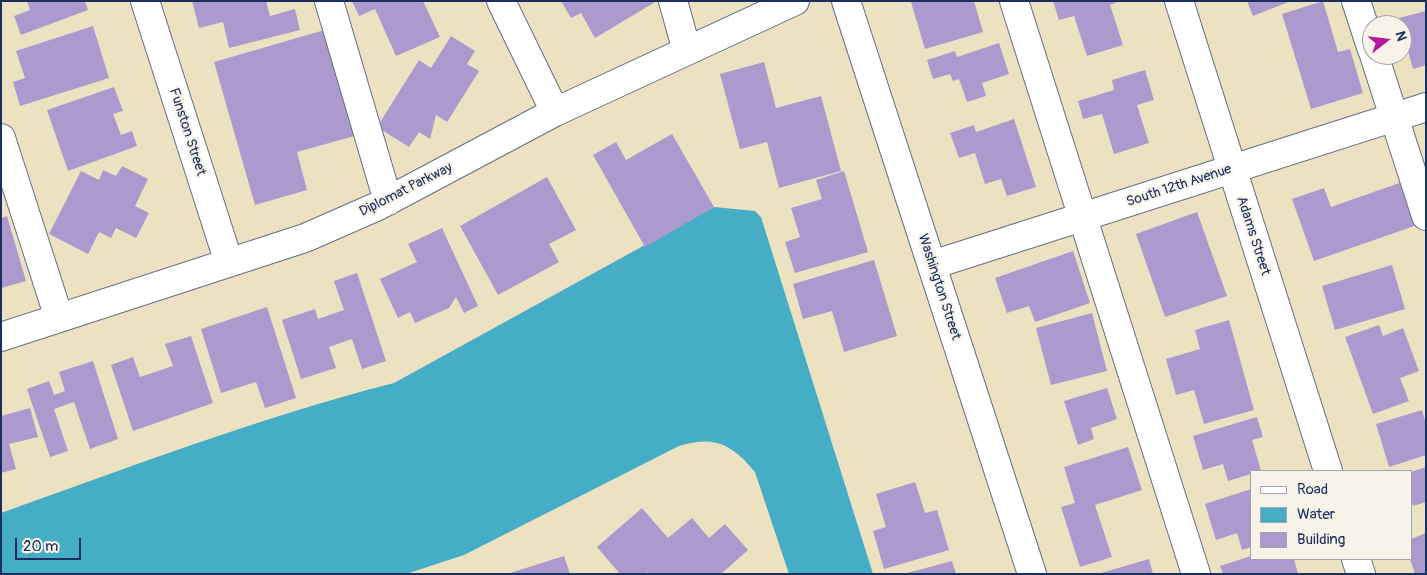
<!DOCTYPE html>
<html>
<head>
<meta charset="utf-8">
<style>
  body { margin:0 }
  #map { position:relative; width:1427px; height:575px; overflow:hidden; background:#ece2c2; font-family:Pangolin,sans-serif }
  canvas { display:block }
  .frame { position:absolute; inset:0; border:2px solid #1b2f5e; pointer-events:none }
  .legend { position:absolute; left:1250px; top:470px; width:162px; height:90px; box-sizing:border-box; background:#f7f3e8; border:1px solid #9fa5b1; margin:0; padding:6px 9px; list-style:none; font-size:15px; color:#1b2f5e }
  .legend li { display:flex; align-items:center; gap:10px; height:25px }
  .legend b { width:25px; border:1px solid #9fa5b1 }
  .north { position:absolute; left:1362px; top:15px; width:50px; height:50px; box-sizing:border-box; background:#f7f3e8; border:1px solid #9fa5b1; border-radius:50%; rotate:74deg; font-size:14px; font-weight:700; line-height:20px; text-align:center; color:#1b2f5e }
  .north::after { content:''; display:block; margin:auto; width:18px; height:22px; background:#b5179e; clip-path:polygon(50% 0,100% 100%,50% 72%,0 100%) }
  .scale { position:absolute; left:15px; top:538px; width:66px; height:22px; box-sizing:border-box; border:2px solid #1b2f5e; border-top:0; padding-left:6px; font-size:15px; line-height:18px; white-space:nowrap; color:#1b2f5e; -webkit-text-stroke:4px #f7f3e8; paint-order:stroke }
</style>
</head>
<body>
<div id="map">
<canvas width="1427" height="575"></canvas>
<div class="frame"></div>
<ul class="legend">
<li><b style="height:6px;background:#fff"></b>Road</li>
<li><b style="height:14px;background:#46adc6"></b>Water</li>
<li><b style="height:14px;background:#ac9ace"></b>Building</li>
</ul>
<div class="north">N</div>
<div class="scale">20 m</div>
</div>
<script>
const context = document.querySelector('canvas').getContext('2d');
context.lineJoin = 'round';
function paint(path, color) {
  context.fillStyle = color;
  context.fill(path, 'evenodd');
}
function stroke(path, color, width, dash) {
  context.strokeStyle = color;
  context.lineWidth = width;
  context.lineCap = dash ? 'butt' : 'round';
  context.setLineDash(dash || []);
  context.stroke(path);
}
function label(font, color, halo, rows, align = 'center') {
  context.font = font + ' Pangolin,sans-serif';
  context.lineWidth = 4.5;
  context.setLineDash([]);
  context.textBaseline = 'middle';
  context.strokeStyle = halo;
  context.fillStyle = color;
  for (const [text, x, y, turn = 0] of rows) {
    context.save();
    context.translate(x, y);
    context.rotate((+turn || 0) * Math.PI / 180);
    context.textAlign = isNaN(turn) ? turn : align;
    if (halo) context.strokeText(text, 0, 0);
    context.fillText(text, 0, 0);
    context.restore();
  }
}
paint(new Path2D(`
  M714 207 755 211 761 217 873 574H789L755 472C732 444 714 435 679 446L464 555 406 574H1V513C131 467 260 417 394 383Z`), '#46adc6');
paint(new Path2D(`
  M27 1H85L88 10 21 35 14 16 30 10Z
  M192 1H266L270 16 295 9 300 30 229 48 223 22 199 28Z
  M352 1H423L440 37 396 56 375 9 359 16Z
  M561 1H657L595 38 581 13 571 18Z
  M974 1 983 32 925 49 911 2Z
  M1053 1H1120L1110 5 1123 45 1087 56 1074 16 1059 20Z
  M1247 1H1291L1253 16Z
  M1323 1 1338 52 1350 49 1363 93 1311 109 1282 14Z
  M1426 11V65L1413 69 1399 18Z
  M93 26 109 78 20 106 13 82 25 78 16 51Z
  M328 29 358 135 297 152 307 190 255 205 214 62Z
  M451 36 475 51 467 64 479 71 447 122 436 115 430 139 419 132 409 147 377 127 419 60 431 68Z
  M999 43 1009 74 982 83 986 96 967 102 959 79 953 81 950 74 933 79 927 60 955 51 957 57Z
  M764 62 776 108 821 96 841 171 779 188 767 142 740 149 720 74Z
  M1145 70 1154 100 1137 105 1149 143 1114 154 1102 114 1083 119 1078 101 1114 90 1112 80Z
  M114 87 123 111 113 114 121 135 132 131 137 146 68 171 47 110Z
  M1014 119 1036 187 1007 196 1001 179 985 184 975 153 959 158 950 133 974 125 976 132Z
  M672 134 714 207 645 247 593 155 616 142 626 160Z
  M122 166 148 179 135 206 149 213 136 238 116 228 111 238 99 232 88 254 49 234 81 171 99 180 103 170 116 176Z
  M844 171 868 252 795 273 785 242 800 237 791 208 822 199 816 180Z
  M547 177 576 230 549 244 559 262 498 295 460 226Z
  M1405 181 1420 224 1314 261 1292 199 1324 188 1331 207Z
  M1197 212 1227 296 1165 317 1136 234Z
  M7 216 26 281 1 288V218Z
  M442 228 478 306 464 313 456 297 449 308 415 323 410 312 398 318 380 279 417 262 408 244Z
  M1073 251 1090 303 1035 322 1029 306 1007 313 995 278Z
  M874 260 897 336 844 352 832 311 803 319 793 284Z
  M1392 265 1405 309 1335 330 1322 286Z
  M357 273 386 361 362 369 352 339 329 347 336 368 301 379 282 320 315 309 318 319 344 310 334 281Z
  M267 307 296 398 265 408 256 382 221 393 201 329Z
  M1092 313 1107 371 1051 385 1036 328Z
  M1229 320 1254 410 1204 424 1194 390 1176 395 1166 359 1200 349 1195 330Z
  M1379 325 1383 336 1403 328 1419 371 1400 378 1409 401 1373 414 1345 337Z
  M191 336 213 403 133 431 111 365 133 357 140 377 173 366 165 344Z
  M93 361 118 439 90 449 74 402 54 409 68 451 50 457 27 389 49 381 54 395 65 391 59 372Z
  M1107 388 1117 419 1091 428 1094 439 1078 445 1064 401Z
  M30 408 38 437 9 444 16 469 1 473V416Z
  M1422 410 1426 424V455L1389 467 1376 424Z
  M1257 417 1263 437 1252 440 1261 471H1251V474L1228 481 1223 464 1203 470 1193 436Z
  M1128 447 1142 490 1095 505 1112 557 1080 567 1061 507 1075 503 1064 467Z
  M1426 467V502L1413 506 1411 499V472Z
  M915 482 925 513 937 510 949 550 884 569 873 531 886 527 876 494Z
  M1251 489V547L1242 550 1237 533 1216 540 1205 504Z
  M642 508 668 538 692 518 709 538 725 524 748 550 721 574H649L648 572 645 574H620L597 547Z
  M1426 533V574H1415L1410 559 1411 539Z
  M564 556 570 574H510V573Z
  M1251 556V559H1294L1298 574H1223L1220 566Z
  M1149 559 1153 574H1101V573Z
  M952 561 956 574H907V573Z`), '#ac9ace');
const minor = new Path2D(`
  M145 1 229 263
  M329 1 388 201
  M501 1 555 112
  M673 1 687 51
  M846 1 1032 574
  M1014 1 1196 574
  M1179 1 1328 471
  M1356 1 1372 50
  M1374 55 1426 216
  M1 138 59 318
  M932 265 1426 107
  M1 337 305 238 378 206 555 112 795 1
  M1356 559 1361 574`);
stroke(minor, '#646e81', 30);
stroke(minor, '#fff', 28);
label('14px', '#1b2f5e', '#f7f3e8', [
  ["Funston Street",187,132,72],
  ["South 12th Avenue",1179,186,-18],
  ["Diplomat Parkway",406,190,-27],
  ["Adams Street",1253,236,72],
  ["Washington Street",939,287,72]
]);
</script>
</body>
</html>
